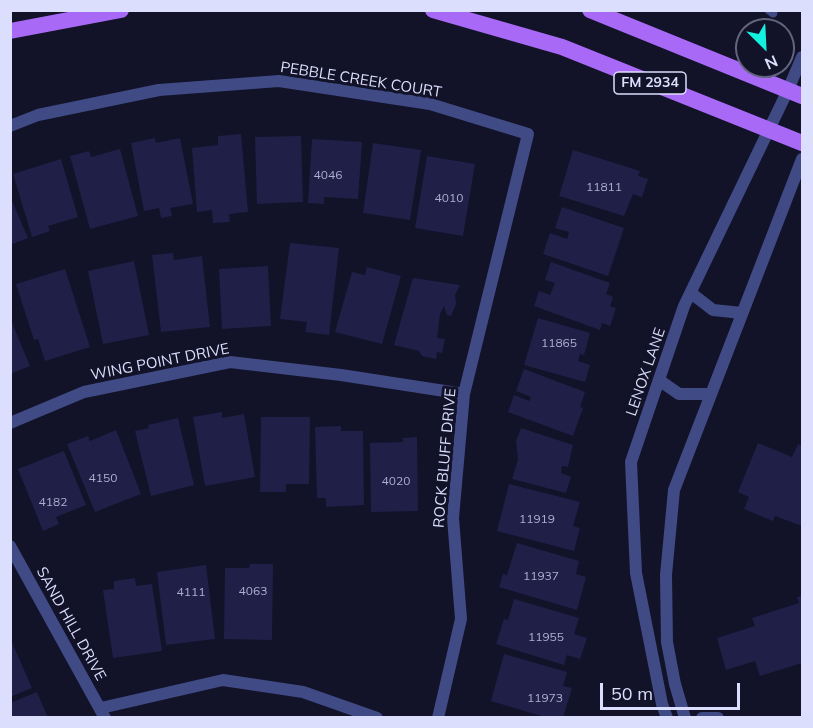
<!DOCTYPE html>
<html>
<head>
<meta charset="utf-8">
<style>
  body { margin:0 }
  #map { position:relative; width:813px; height:728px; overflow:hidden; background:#121229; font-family:Mulish,sans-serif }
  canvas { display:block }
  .frame { position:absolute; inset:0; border:12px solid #dcdefd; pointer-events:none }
  .north { position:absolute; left:735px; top:18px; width:60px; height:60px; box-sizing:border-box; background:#121229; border:2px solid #63647e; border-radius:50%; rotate:156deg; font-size:16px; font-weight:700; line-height:24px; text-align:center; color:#dcdefd }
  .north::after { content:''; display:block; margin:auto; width:21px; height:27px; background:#14f0df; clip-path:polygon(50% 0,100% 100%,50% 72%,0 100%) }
  .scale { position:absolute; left:600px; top:683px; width:140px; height:27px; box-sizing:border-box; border:3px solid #dcdefd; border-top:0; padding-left:8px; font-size:18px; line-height:21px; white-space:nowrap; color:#dcdefd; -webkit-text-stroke:4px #121229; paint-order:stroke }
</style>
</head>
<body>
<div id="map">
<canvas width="813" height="728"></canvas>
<div class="frame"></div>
<div class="north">N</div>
<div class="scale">50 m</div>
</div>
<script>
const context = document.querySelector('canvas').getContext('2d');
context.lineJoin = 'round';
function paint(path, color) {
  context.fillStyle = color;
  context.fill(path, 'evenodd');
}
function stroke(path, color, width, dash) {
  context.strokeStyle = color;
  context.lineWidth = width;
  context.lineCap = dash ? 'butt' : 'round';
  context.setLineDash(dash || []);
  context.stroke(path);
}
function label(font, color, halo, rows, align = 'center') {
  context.font = font + ' Mulish,sans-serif';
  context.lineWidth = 6;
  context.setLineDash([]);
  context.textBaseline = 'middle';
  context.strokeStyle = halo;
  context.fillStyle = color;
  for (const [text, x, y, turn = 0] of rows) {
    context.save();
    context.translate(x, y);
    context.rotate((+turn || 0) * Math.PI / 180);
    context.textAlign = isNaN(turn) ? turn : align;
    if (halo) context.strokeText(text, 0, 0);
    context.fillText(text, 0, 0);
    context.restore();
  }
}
paint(new Path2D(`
  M241 134 248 212 229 214 230 222 213 223 212 210 197 212 192 148 218 145V136Z
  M301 136 303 202 257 204 255 137Z
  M155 138 156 143 180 138 193 204 170 208 172 216 161 218 159 208 144 211 131 143Z
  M312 139 362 142 358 199 324 197V204L308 203Z
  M373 143 421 150 410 220 363 213Z
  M120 149 138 216 90 229 70 156 89 151 91 157Z
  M573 150 640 171 638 176 648 179 642 197 633 194 624 216 559 196Z
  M427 156 475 164 463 236 415 228Z
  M61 159 78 217 48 226 50 231 32 237 13 174Z
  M10 196 28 238 10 245Z
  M562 207 624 228 608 276 543 254 550 233 567 239 569 232 555 228Z
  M290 243 339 248 329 335 305 332 307 322 280 319Z
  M173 253 174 260 202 256 210 327 161 332 152 255Z
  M134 261 149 335 103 344 88 271Z
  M551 262 610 283 606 294 613 297 610 306 616 308 610 326 602 323 600 330 534 306 539 291 550 295 555 283 545 280Z
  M268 266 271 326 222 329 219 269Z
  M367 267 401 276 382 344 335 332 352 272 365 275Z
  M65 269 90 347 45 361 38 339 34 340 16 284Z
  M413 278 460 285 455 295 456 304 451 316 447 315 444 306 440 314 437 338 445 339 442 353 437 352 436 359 422 356 419 351 394 345Z
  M10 318 30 366 10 374Z
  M538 318 590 333 584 355 580 354 578 361 590 365 585 382 524 365Z
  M524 369 585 392 580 407 583 408 573 436 508 412 514 395 529 401 531 397 516 391Z
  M222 412V418L244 414 255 477 205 486 193 417Z
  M261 417H310L309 484H286V492H260Z
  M178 418 194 485 151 496 135 431 149 428 148 425Z
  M341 426V431H363L364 505 326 507V498H317L315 427Z
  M521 428 573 445 568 467 562 466 561 473 571 477 566 493 512 479 518 460 516 441Z
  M116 430 141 494 95 512 67 444 88 436 90 441Z
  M417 437 418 511 371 512 370 443 403 442V438Z
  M758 443 792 457 798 444 802 446V526L775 516 773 521 744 509 749 497 738 492Z
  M64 451 86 505 56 517 59 524 43 531 18 469Z
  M509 484 580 502 573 526 580 528 574 551 497 531Z
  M517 543 579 561 576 574 586 577 577 610 499 587 503 574 507 575Z
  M250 564H273L272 640 224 639 225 568H249Z
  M206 565 215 639 166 645 157 572Z
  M135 578 136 586 152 584 162 651 113 658 103 590 114 589V581Z
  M802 596V648H801L802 663 760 676 755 661 726 670 717 638 755 626 752 618 799 603 797 597Z
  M514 599 579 618 574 634 587 638 580 659 567 655 564 665 496 644 504 619 508 620Z
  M10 638 32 688 10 697Z
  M504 654 567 672 563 686 572 688 563 718H548L491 701Z
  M37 692 48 718H10V703Z`), '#201f48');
stroke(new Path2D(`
  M769 10 773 13`), '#404a84', 9);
stroke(new Path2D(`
  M10 126 38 115 159 90 279 81 430 104 528 134 464 394 453 518 461 619 438 718
  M691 293 713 310 742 313
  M659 380 679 394H711
  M10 423 84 392 230 362 341 375 464 394
  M10 546 105 718
  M101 708 223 680 303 692 377 718
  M667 718 662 704 636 573 631 462 684 306 788 90 802 57
  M685 718 675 684 667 642 666 575 674 490 802 159
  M702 718H718`), '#404a84', 12);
stroke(new Path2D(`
  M433 10 562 47 802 143
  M590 10 802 96
  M10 31 121 10`), '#a86af6', 16);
label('12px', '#adaed0', null, [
  ["4046",328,175],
  ["11811",604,187],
  ["4010",449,198],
  ["11865",559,343],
  ["4150",103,478],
  ["4020",396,481],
  ["4182",53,502],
  ["11919",537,519],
  ["11937",541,576],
  ["4063",253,591],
  ["4111",191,592],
  ["11955",546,637],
  ["11973",545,698]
]);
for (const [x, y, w] of [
  [650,83,72]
]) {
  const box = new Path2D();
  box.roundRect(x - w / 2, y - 11, w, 22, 4.5);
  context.fillStyle = '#121229';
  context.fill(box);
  stroke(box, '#dcdefd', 1.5);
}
label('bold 14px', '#dcdefd', null, [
  ["FM 2934",650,83]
]);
label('15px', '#dcdefd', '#121229', [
  ["PEBBLE CREEK COURT",361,80,9],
  ["WING POINT DRIVE",160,362,-11],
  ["LENOX LANE",646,372,-71],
  ["ROCK BLUFF DRIVE",445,458,-85],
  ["SAND HILL DRIVE",71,624,61]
]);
</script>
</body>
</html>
